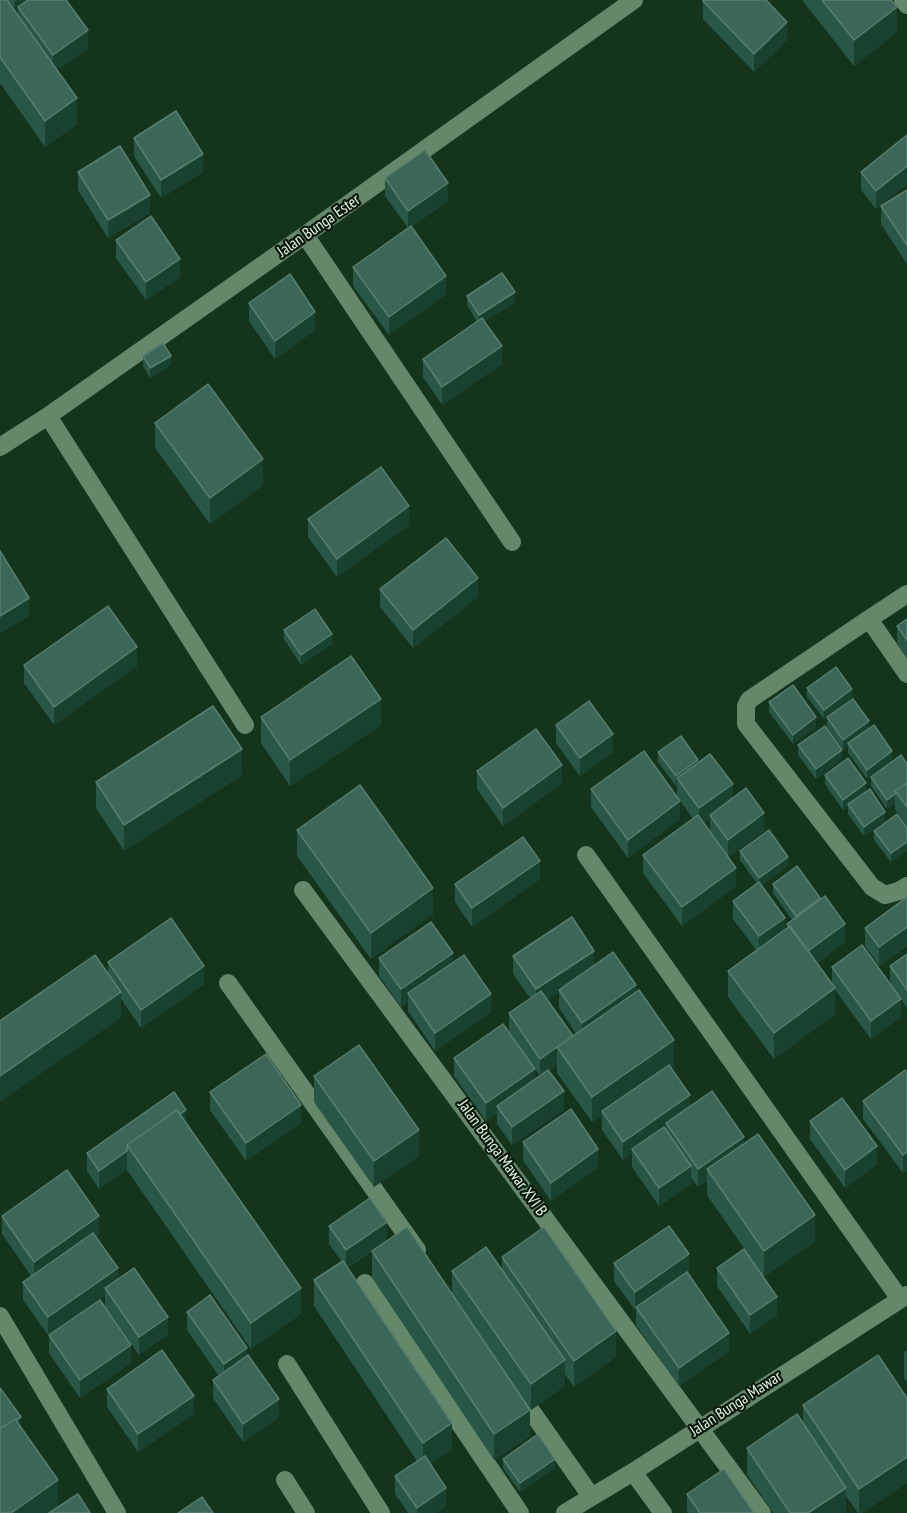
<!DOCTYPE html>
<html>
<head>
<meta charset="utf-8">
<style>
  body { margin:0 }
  canvas { display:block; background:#14341c }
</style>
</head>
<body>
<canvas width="907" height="1513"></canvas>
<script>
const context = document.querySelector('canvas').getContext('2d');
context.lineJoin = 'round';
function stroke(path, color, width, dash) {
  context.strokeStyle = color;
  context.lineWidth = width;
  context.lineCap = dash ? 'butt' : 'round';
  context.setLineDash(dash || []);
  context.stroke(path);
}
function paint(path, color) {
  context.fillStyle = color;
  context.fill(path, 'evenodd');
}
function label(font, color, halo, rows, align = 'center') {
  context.font = font + ' "PT Sans Narrow",sans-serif';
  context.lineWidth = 4.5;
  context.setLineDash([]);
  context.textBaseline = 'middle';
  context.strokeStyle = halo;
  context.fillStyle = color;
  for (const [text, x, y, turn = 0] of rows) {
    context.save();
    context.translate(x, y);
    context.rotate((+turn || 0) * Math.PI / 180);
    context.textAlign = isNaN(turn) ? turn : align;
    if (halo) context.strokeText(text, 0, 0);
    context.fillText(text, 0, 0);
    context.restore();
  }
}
stroke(new Path2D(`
  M903 0 907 5
  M305 235 512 542
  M48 416 245 725
  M0 447 48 416 305 235 634 0
  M869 619 907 594
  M907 674 869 619 749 700 746 706V724L872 887 885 895 899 891 907 886
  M586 855 900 1299
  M303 890 762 1513
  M228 983 417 1250
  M365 1283 520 1513
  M0 1316 117 1513
  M287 1364 381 1513
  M501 1368 591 1496
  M633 1472 663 1513
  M285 1480 306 1513
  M565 1513 633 1472 907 1295`), '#65876a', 18);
paint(new Path2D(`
  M0 0H66L88 48 57 70 77 124 45 147 0 83Z
  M802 0H891L897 32 854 66Z
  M703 1 787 40 754 72 703 19Z
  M907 135V184L876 209 861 190V172Z
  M134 138 203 172 161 198 134 156Z
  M78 172 150 213 108 238 78 190Z
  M385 178 448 201 411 227 446 294 389 335 353 286V267L408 228 385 196Z
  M907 190V264L881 224V206Z
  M116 240 180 277 146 300 116 258Z
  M467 296 515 302 485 321 502 364 442 405 423 377V359L477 322 467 305Z
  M249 303 315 330 275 359 249 321Z
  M143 356 171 365 150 378 143 366Z
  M155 423 263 485 210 524 155 448Z
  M308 519 409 525 337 577 308 537Z
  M380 589 478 597 413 648 380 607Z
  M907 619V658L897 644V626Z
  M284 630 332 644 301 665 284 639Z
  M24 665 137 666 54 725 24 683Z
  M807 688 852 699 824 719 807 697Z
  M769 702 816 727 793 744 769 712Z
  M261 717 381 725 290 786 261 743Z
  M827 717 869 729 892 760 867 779 848 753V746L843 749 827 727Z
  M556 725 613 752 580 776 556 743Z
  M798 745 842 759 816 779 798 755Z
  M658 752 698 762 764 831 728 857 736 886 682 926 643 873V855L693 819 677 796V785L676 786 658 762ZM710 819V832L703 823Z
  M907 764V826L895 809V803L887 809 871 786V777Z
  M477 771 562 783 503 826 477 789Z
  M242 775 124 851 96 808V782Z
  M825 775 866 792 885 821 864 836 848 814V806L843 810 825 784Z
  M591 789 680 819 628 858 591 807Z
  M907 828 891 862 874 840V831Z
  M297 830 433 914 371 959 297 856Z
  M740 851 788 866 761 886 785 930 787 928V924L792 920 773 893V884L820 900 845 942 817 963 832 984V967L890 984V966L907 954V1008L901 999V1017L871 1039 835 990V1014L774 1059 728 997V971L756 950 733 919V901L757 884 740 860Z
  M540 879 472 927 455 902V884Z
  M907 897V946L879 966 865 946V928Z
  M513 956 594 965 636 992 674 1066 671 1068 690 1107 744 1143 815 1241 764 1277 707 1195V1181L698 1187 691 1178V1184L659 1206 632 1167V1153L623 1160 602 1130V1116L592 1122 557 1073V1065L549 1071 564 1110 512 1145 497 1124V1113L486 1121 454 1076V1058L535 1079 540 1076 509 1031V1013L530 998 513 974ZM559 992V1008L576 1034 573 1036 547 1000Z
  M379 958 453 962 491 1012 435 1051 408 1011V1002L401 1007 379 976Z
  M108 962 204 984 141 1028 121 999V1018L108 973Z
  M907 1073V1171L903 1173 863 1119V1101Z
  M314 1076 419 1156 374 1187 314 1102Z
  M210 1092 301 1123 246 1161 210 1110Z
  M810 1121 877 1164 845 1188 810 1139Z
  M186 1123 301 1314 251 1349 127 1170V1169L99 1189 87 1171V1153Z
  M523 1142 598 1167 551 1201 523 1160Z
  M2 1216 99 1234 96 1237 118 1279 168 1335 139 1355 105 1306V1296L48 1335 23 1300V1282L31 1276 2 1234Z
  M329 1226 387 1240 452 1294V1271L502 1270V1257L616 1357 574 1387 565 1374V1386L531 1410 492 1353 530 1436 494 1460 372 1277V1251L347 1268 452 1449 430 1464 446 1506 436 1513H408L395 1494V1476L417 1461 314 1306V1280L342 1262 329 1244Z
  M614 1263 689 1273 688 1274 729 1351 679 1386 636 1325V1309L635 1310 614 1281Z
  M717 1268 777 1315 750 1334 717 1286Z
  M187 1312 247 1356 279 1417 243 1442 213 1398V1380L219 1376 187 1330Z
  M49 1335 131 1363 80 1398 49 1353Z
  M907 1350V1382L904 1378V1352Z
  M107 1389 194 1414 138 1452 107 1407Z
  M907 1398V1483L862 1513H858L846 1496V1513H773L747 1474V1448L803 1422V1405Z
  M503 1459 555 1468 520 1492 503 1468Z
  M687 1494 754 1513H688L687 1512Z`), '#285647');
paint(new Path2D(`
  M17 0H45L18 7V17L14 20V2Z
  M897 7V32L854 66V40Z
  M787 22V40L754 72V54Z
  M88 30V48L53 73V55Z
  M77 98V124L45 147V121Z
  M203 154V172L161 198V180Z
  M907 166V184L876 209V191Z
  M448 183V201L408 229V211Z
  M150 195V213L108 238V220Z
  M180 259V277L146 300V282Z
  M446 276V294L389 335V317Z
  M515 292V302L479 325V315Z
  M315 312V330L275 359V341Z
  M502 346V364L442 405V387Z
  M171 356V365L150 378V368Z
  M263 459V485L210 524V498Z
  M409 506V525L337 577V559Z
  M478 578V597L413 648V630Z
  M29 598V616L0 634V616Z
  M332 634V644L301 665V655Z
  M137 647V666L54 725V707Z
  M852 689V699L824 719V710Z
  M381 699V725L290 786V760Z
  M816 717V727L793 744V735Z
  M869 721V730L848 743V746L843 749V740Z
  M613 734V752L580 776V758Z
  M242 749V775L124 851V825Z
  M842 750V759L816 779V769Z
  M892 751V760L867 779V770Z
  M698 760V770L677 778V785L676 786V776Z
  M562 765V783L503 826V808Z
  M866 783V793L843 810V800Z
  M733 784V802L710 815V819L699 826V808Z
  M895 794V803L887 809V800Z
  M680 801V819L628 858V840Z
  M885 812V821L864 836V827Z
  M764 813V831L728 858V840Z
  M907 842V851L891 862V853Z
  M788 857V866L759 887V878Z
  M540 861V879L472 927V908Z
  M736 868V886L682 926V907Z
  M433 888V914L371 959V933Z
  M820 898V907L796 925V916Z
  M785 918V936L759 954V936Z
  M845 924V942L807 970V952Z
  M907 927V946L879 966V947Z
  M594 951V969L559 990V992L536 1007V989Z
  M453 953V971L408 993V1002L401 1007V989Z
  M204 966V984L141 1028V1010Z
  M636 985V1003L582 1042V1023Z
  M835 988V1014L774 1059V1033Z
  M121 992V1018L0 1102V1076Z
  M491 994V1012L435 1051V1033Z
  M901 999V1017L871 1039V1021Z
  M674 1040V1066L604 1114 602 1111V1116L592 1122V1097Z
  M557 1047V1065L540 1077V1059Z
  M535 1069V1087L497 1106V1113L486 1121V1103Z
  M564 1091V1110L512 1145V1127Z
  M690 1095V1113L666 1123V1130L632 1149V1153L623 1160V1142Z
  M301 1105V1123L246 1161V1143Z
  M186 1110V1128L130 1149Z
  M419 1130V1156L374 1187V1161Z
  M744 1137V1155L707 1169V1181L698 1187V1169Z
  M877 1146V1164L845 1188V1170Z
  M598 1149V1167L551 1201V1183Z
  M127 1151V1169L99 1189V1171Z
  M907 1152V1171L903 1173V1155Z
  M691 1166V1184L659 1206V1188Z
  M815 1215V1241L764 1277V1251Z
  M99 1216V1234L34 1280V1262Z
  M387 1222V1240L346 1268V1250Z
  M689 1254V1273L635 1310V1292Z
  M118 1268V1286L105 1288V1296L48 1335V1317Z
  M301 1288V1314L251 1349V1323Z
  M777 1297V1315L750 1334V1315Z
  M168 1317V1335L139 1355V1337Z
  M616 1331V1357L574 1387V1361Z
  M729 1333V1351L679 1386V1368Z
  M131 1345V1363L80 1398V1380Z
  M247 1348V1366L224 1382V1364Z
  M565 1360V1386L531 1410V1384Z
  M194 1396V1414L138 1452V1434Z
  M279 1399V1417L243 1442V1424Z
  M530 1410V1436L494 1460V1434Z
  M21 1417V1435L0 1431Z
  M452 1423V1449L423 1469V1443Z
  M907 1457V1483L862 1513H859V1489Z
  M555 1459V1468L520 1492V1483Z
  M58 1480V1506L48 1513H11Z
  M446 1488V1506L436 1513H417V1508Z
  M846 1488V1513H808Z`), '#18412f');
const building = new Path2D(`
  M0 0H7L77 98 45 121 0 57Z
  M28 0H66L88 30 53 55 18 7Z
  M704 0H766L787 22 754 54 703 1Z
  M822 0H891L897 7 854 40Z
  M176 111 203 154 161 180 134 138Z
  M907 135V166L876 191 861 172Z
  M120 146 150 195 108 220 78 172Z
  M425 150 448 183 408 211 385 178Z
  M907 190V245L881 206Z
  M151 216 180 259 146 282 116 240Z
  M411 226 446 276 389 317 353 267Z
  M502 273 515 292 479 315 467 296Z
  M290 274 315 312 275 341 249 303Z
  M482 318 502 346 442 387 423 359Z
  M163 343 171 356 150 368 143 356Z
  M208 384 263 459 210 498 155 423Z
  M381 467 409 506 337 559 308 519Z
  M446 538 478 578 413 630 380 589Z
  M0 551 29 598 0 616Z
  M108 606 137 647 54 707 24 665Z
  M315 609 332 634 301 655 284 630Z
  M907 619V640L897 626Z
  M351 656 381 699 290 760 261 717Z
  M836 667 852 689 824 710 807 688Z
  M793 685 816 717 793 735 769 702Z
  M853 699 869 721 843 740 827 717Z
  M589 701 613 734 580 758 556 725Z
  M213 706 242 749 124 825 96 782Z
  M874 725 892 751 867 770 848 743Z
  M825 726 842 750 816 769 798 745Z
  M536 729 562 765 503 808 477 771Z
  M681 736 698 760 676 776 658 752Z
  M644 751 680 801 628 840 591 789Z
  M710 754 733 784 699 808 677 778Z
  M901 755 907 764V783L895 791V794L887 800 871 777Z
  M848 758 866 783 843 800 825 775Z
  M907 783V807L895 791Z
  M360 785 433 888 371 933 297 830Z
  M746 788 764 813 728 840 710 815Z
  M870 789 885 812 864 827 848 804Z
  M897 814 907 828V842L891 853 874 831Z
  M698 815 736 868 682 907 643 855Z
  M769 830 788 857 759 878 740 851Z
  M523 837 540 861 472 908 455 884Z
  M797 866 820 898 796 916 773 884Z
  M759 882 785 918 759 936 733 901Z
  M825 896 845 924 808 951 787 924Z
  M907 897V927L879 947 865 928Z
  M572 917 594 951 536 989 513 956Z
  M171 918 204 966 141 1010 108 962Z
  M431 922 453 953 401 989 379 958Z
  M790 926 835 988 774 1033 728 971Z
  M862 945 901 999 871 1021 832 967Z
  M613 952 636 985 582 1023 559 990Z
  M907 954V990L890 966Z
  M95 955 121 992 0 1076V1021Z
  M464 955 491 994 435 1033 408 993Z
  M639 990 674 1040 592 1097 557 1047Z
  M541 991 573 1036 540 1059 509 1013Z
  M503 1024 535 1069 486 1103 454 1058Z
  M359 1045 419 1130 374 1161 314 1076Z
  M266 1054 301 1105 246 1143 210 1092Z
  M669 1065 690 1095 623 1142 602 1111Z
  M548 1070 564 1091 512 1127 497 1106Z
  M905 1070 907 1073V1152L903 1155 863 1101Z
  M712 1091 744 1137 698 1169 666 1123Z
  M174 1092 186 1110 180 1114 177 1110 127 1145V1151L99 1171 87 1153Z
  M842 1098 877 1146 845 1170 810 1121Z
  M571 1109 598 1149 551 1183 523 1142Z
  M177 1110 301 1288 251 1323 127 1145Z
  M664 1127 691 1166 659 1188 632 1149Z
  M758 1134 815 1215 764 1251 707 1169Z
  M67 1170 99 1216 34 1262 2 1216Z
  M370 1198 387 1222 346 1250 329 1226Z
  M669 1226 689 1254 635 1292 614 1263Z
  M407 1227 530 1410 494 1434 372 1251Z
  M544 1227 616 1331 574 1361 502 1257Z
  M93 1233 118 1268 48 1317 23 1282Z
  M486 1247 565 1360 531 1384 452 1271Z
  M744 1249 777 1297 750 1315 717 1268Z
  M343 1261 452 1423 423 1443 314 1280Z
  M134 1268 168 1317 139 1337 105 1288Z
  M687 1272 729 1333 679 1368 636 1307Z
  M210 1295 247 1348 224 1364 187 1312Z
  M100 1300 131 1345 80 1380 49 1335Z
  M162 1350 194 1396 138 1434 107 1389Z
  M248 1355 279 1399 243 1424 213 1380Z
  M878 1355 907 1398V1457L859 1489 803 1405Z
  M0 1388 21 1417 16 1420 15 1419 0 1429Z
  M797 1414 846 1488 808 1513H790L747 1448Z
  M15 1419 58 1480 11 1513H0V1429Z
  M538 1434 555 1459 520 1483 503 1459Z
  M425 1456 446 1488 417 1508 395 1476Z
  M724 1469 754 1513H700L687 1494Z
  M78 1494 90 1513H49Z
  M202 1497 213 1513H178Z`);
paint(building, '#3c6758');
stroke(building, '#577e6e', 1.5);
label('16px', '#e4f7e6', '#0b190d', [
  ["Jalan Bunga Ester",319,226,-35],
  ["Jalan Bunga Mawar XVI B",502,1158,54],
  ["Jalan Bunga Mawar",736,1404,-33]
]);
</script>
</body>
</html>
